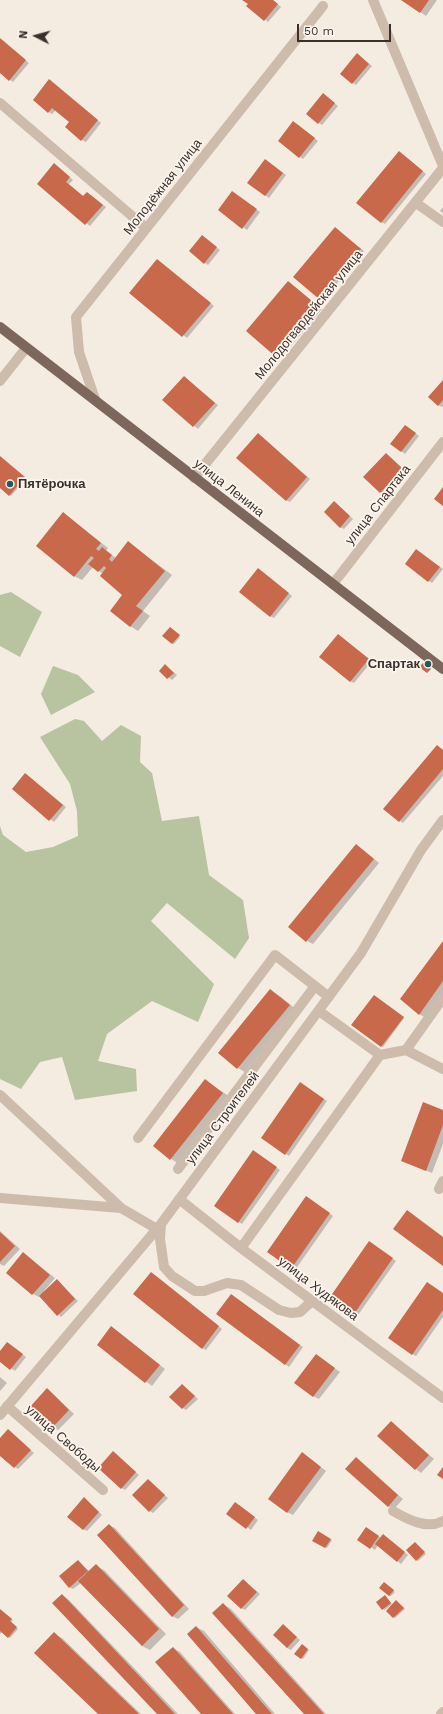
<!DOCTYPE html>
<meta charset="utf-8">
<style>
body{margin:0}
#map{position:relative;width:443px;height:1714px;overflow:hidden;background:#f4ebe1;font-family:"Work Sans",sans-serif}
canvas{display:block}
.north{position:absolute;left:16px;top:16px;width:40px;height:40px;-webkit-text-stroke:3px #fbf5ee;paint-order:stroke;rotate:276deg;font-size:11px;font-weight:700;line-height:16px;text-align:center;color:#3b302b}
.north::after{content:'';display:block;margin:auto;width:14px;height:18px;background:#3b302b;clip-path:polygon(50% 0,100% 100%,50% 72%,0 100%)}
.scale{position:absolute;left:297px;top:24px;width:94px;height:18px;box-sizing:border-box;border:2px solid #3b302b;border-top:0;padding-left:5px;font-size:12px;line-height:14px;white-space:nowrap;color:#3b302b;-webkit-text-stroke:3px #fbf5ee;paint-order:stroke}
</style>
<div id="map">
<canvas width="443" height="1714"></canvas>
<div class="north">N</div>
<div class="scale">50 m</div>
</div>
<script>
const c = document.querySelector('canvas').getContext('2d');
c.lineJoin = 'round';
function paint(path, color) { c.fillStyle = color; c.fill(path, 'evenodd'); }
function stroke(path, color, width, dash) { c.strokeStyle = color; c.lineWidth = width; c.lineCap = dash ? 'butt' : 'round'; c.setLineDash(dash || []); c.stroke(path); }
function label(font, color, halo, rows, align = 'center') {
  c.font = font + ' "Work Sans",sans-serif'; c.lineWidth = 3.5; c.setLineDash([]); c.textBaseline = 'middle'; c.strokeStyle = halo; c.fillStyle = color; for (const [text, x, y, turn = 0] of rows) {
    c.save(); c.translate(x, y); c.rotate((+turn || 0) * Math.PI / 180); c.textAlign = isNaN(turn) ? turn : align; if (halo) c.strokeText(text, 0, 0); c.fillText(text, 0, 0); c.restore();
  }
}
paint(new Path2D(`
 M11 592 42 612 20 657 0 646V595Z
 M53 666 78 675 95 692 51 715 41 694Z
 M75 719 84 721 102 741 121 725 141 736 140 762 152 773 162 821 199 816 209 875 243 900 249 938 235 959 167 903 151 921 214 984 198 1022 152 1001 107 1034 98 1061 136 1069 137 1091 75 1100 62 1057 40 1062 21 1089 0 1079V826L3 835 26 852 53 847 78 836 77 811 70 784 40 737Z`), '#b8c4a0');
paint(new Path2D(`
 M244 0H273L281 7 268 22Z
 M403 0H437L426 16Z
 M0 39 29 63 13 82 0 72Z
 M361 57 372 66 356 85 353 83Z
 M53 83 101 123 86 142 82 140 71 122 56 110 52 114 49 112Z
 M327 97 338 106 322 125 319 123Z
 M297 124 318 141 303 159 300 157Z
 M403 155 426 174 385 224 381 222Z
 M269 162 286 175 269 198 248 183Z
 M58 167 73 180 69 184 84 197 91 195 106 207 90 226 38 184Z
 M232 192 260 212 247 230 219 210Z
 M443 207V213L440 211Z
 M339 231 364 251 323 300 319 298Z
 M202 236 220 250 208 265 205 263Z
 M157 260 214 306 187 338 131 293Z
 M291 284 322 309 281 358 247 331Z
 M184 377 218 405 198 429 164 400Z
 M443 382V406L442 407 438 405Z
 M406 426 419 436 405 454 392 444Z
 M261 436 310 479 290 502 286 500Z
 M386 454 406 471 385 495 365 477Z
 M0 457 26 479 11 496 0 487Z
 M334 502 353 519 344 529 340 527Z
 M63 513 108 548 106 551 116 558 128 542 172 575 143 611 150 616 138 631 130 626 124 595 103 574 93 567 82 580 74 576Z
 M416 550 443 569 432 583 429 581Z
 M262 572 292 596 274 618 270 616Z
 M172 629 180 637 174 644 172 643Z
 M338 635 372 661 354 683 350 681Z
 M165 665 177 675 172 680 160 671Z
 M437 746 443 750V776L403 823 400 821Z
 M26 774 66 807 54 822 13 789Z
 M362 849 379 863 313 944 307 941Z
 M443 942V1001L430 1020 419 1014Z
 M270 990 281 997 299 1012 248 1074 238 1068Z
 M375 996 404 1018 383 1047 353 1025Z
 M205 1080 233 1099 181 1166 154 1146Z
 M304 1085 327 1101 289 1156 286 1154Z
 M443 1111V1144L432 1173 402 1161Z
 M257 1154 280 1170 242 1224 215 1206Z
 M310 1199 333 1216 295 1270 292 1268Z
 M0 1231 20 1249 4 1266 0 1264Z
 M373 1245 396 1261 358 1315 354 1313Z
 M24 1254 55 1278 44 1291 45 1292 58 1281 78 1301 61 1317 40 1296 39 1297 33 1294 8 1273Z
 M155 1275 222 1329 206 1350 202 1348Z
 M443 1294V1317L416 1356 412 1354Z
 M235 1297 303 1347 289 1367 285 1364Z
 M117 1331 165 1369 152 1386 98 1345Z
 M8 1343 26 1357 15 1371 0 1360V1353Z
 M316 1355 340 1372 319 1399 313 1396Z
 M0 1377 7 1383 0 1391Z
 M182 1385 198 1399 186 1410 183 1408Z
 M47 1390 52 1393 74 1414 58 1430 52 1427Z
 M391 1422 434 1459 421 1473 416 1469Z
 M8 1430 34 1453 18 1469 0 1455V1440Z
 M117 1455 139 1475 125 1490 122 1488Z
 M308 1457 326 1471 293 1515 287 1512Z
 M356 1459 403 1499 394 1509 388 1506Z
 M148 1480 168 1498 153 1513 150 1511Z
 M87 1501 102 1515 87 1531 83 1529Z
 M239 1505 258 1520 251 1530 227 1513Z
 M109 1525 115 1528 189 1609 178 1619 172 1616Z
 M370 1530 381 1538H387L408 1555 401 1564 378 1545 375 1550 359 1539Z
 M318 1532 332 1540 327 1548 313 1540Z
 M416 1544 426 1554 418 1561 417 1560Z
 M78 1561 90 1572 96 1566 104 1570 166 1634 150 1650 142 1646 81 1583 73 1589 69 1587Z
 M243 1580 260 1594 245 1610 241 1608Z
 M386 1584 395 1592 391 1596H389Z
 M62 1595 69 1600 178 1714H158Z
 M386 1597 392 1604 385 1610 383 1609Z
 M398 1603 405 1609 395 1618 387 1611Z
 M223 1604 231 1609 326 1714H305Z
 M0 1610 13 1620 11 1623 18 1629 10 1638 2 1632 0 1634Z
 M283 1625 300 1640 291 1650 287 1648Z
 M196 1627 204 1631 275 1714H257Z
 M54 1634 62 1638 141 1714H100Z
 M302 1645 309 1650 303 1659 296 1654Z
 M173 1648 180 1652 235 1714H203Z`), '#0003');
paint(new Path2D(`
 M242 0H273L278 4 264 21 246 6 248 4Z
 M401 0H429L420 13Z
 M0 38 26 60 9 81 0 73Z
 M357 53 369 64 352 84 340 74Z
 M49 79 98 120 81 141 65 127 69 122 52 108 48 113 33 100Z
 M323 93 335 103 318 124 306 114Z
 M293 121 315 138 299 158 278 141Z
 M399 151 423 171 381 223 356 203Z
 M265 159 283 173 265 196 247 183Z
 M54 163 70 177 66 182 83 196 87 192 103 205 85 225 37 184Z
 M232 191 257 209 242 229 218 210Z
 M335 227 361 249 319 299 293 277Z
 M202 235 217 247 204 264 189 251Z
 M157 259 211 303 182 337 129 293Z
 M288 281 318 306 276 357 246 331Z
 M184 376 215 403 193 427 162 400Z
 M443 380V400L438 406 428 397Z
 M405 425 416 433 401 452 390 444Z
 M258 433 307 477 286 501 236 458Z
 M386 453 403 469 380 493 363 477Z
 M0 456 25 477 9 496 0 488Z
 M443 487V506L434 499Z
 M334 501 350 516 340 528 324 512Z
 M63 512 101 543 96 549 99 551 102 547 112 555 109 559 112 562 128 541 165 571 136 606 143 611 130 627 110 611 122 595 100 576 106 568 104 566 98 572 88 564 94 558 91 556 74 577 36 546Z
 M416 549 440 567 428 582 405 564Z
 M258 568 289 593 270 617 239 592Z
 M170 627 180 635 172 644 162 636Z
 M338 634 369 659 350 682 319 657Z
 M423 663 431 669 427 673 419 667Z
 M165 664 174 673 167 679 159 671Z
 M437 745 443 750V769L399 822 383 809Z
 M25 773 63 805 49 821 12 789Z
 M356 844 374 859 306 942 288 927Z
 M443 941V981L419 1015 400 999Z
 M270 989 290 1005 237 1069 218 1053Z
 M374 995 404 1017 381 1047 351 1025Z
 M205 1079 223 1093 170 1160 153 1146Z
 M300 1082 324 1099 285 1155 261 1138Z
 M423 1102 443 1110V1125L426 1171 401 1161Z
 M253 1150 277 1167 238 1223 214 1206Z
 M306 1196 330 1213 291 1269 267 1252Z
 M407 1210 443 1237V1266L393 1229Z
 M0 1232 15 1246 0 1262Z
 M369 1241 393 1258 354 1314 330 1297Z
 M23 1252 50 1275 32 1295 6 1273Z
 M151 1272 219 1326 202 1349 133 1294Z
 M57 1279 75 1299 57 1316 39 1296Z
 M427 1282 443 1293V1310L412 1355 388 1338Z
 M231 1294 300 1345 285 1365 216 1314Z
 M111 1326 160 1365 145 1383 97 1345Z
 M7 1342 23 1354 10 1370 0 1362V1351Z
 M316 1354 335 1368 313 1397 294 1383Z
 M182 1384 195 1396 182 1409 169 1397Z
 M47 1388 69 1410 52 1428 29 1408Z
 M391 1421 429 1455 415 1470 377 1436Z
 M8 1429 31 1450 14 1468 0 1456V1438Z
 M113 1451 136 1472 121 1489 98 1468Z
 M302 1452 321 1467 287 1513 268 1499Z
 M356 1457 398 1495 388 1507 345 1469Z
 M443 1467V1479L437 1475Z
 M148 1479 165 1495 149 1512 132 1495Z
 M84 1497 99 1512 83 1530 67 1517Z
 M235 1502 255 1517 246 1529 226 1514Z
 M109 1524 184 1605 172 1617 97 1535Z
 M366 1527 379 1536 370 1549 357 1540Z
 M318 1531 331 1539 325 1548 312 1541Z
 M383 1534 405 1552 397 1562 375 1544Z
 M415 1542 425 1552 416 1561 406 1550Z
 M78 1560 88 1571 69 1588 59 1576Z
 M96 1564 159 1629 142 1646 78 1581Z
 M243 1579 257 1592 241 1609 227 1596Z
 M384 1582 394 1590 389 1596 379 1588Z
 M62 1594 175 1714H157L52 1603Z
 M385 1595 391 1603 382 1610 376 1602Z
 M396 1600 404 1608 393 1618 386 1611Z
 M223 1603 324 1714H304L212 1613Z
 M0 1609 12 1619 10 1621 17 1627 8 1638 0 1631Z
 M283 1624 297 1637 287 1648 273 1635Z
 M196 1626 272 1714H256L187 1634Z
 M54 1632 139 1714H98L34 1653Z
 M302 1644 308 1649 301 1659 294 1654Z
 M173 1647 233 1714H201L155 1662Z`), '#c8694b');
stroke(new Path2D(`
 M373 0 443 166
 M0 103 146 228
 M416 203 443 222
 M0 381 26 348
 M95 399 79 352 76 317 323 6
 M194 478 443 168
 M333 584 443 442
 M319 1011 380 1055 406 1050 443 1069
 M406 1050 443 998
 M0 1095 121 1208 157 1229
 M138 1138 275 955 329 997
 M178 1169 315 986
 M439 1189 443 1181
 M0 1198 121 1208
 M179 1199 241 1248 443 1398
 M161 1224 160 1239 164 1267 172 1276 195 1291H204L227 1283 241 1285 279 1310 291 1313 300 1312 312 1301
 M241 1248 380 1055
 M7 1406 103 1490
 M0 1415 161 1224 361 953 421 850 443 820
 M393 1511C407 1519 427 1530 443 1521
 M441 1714 443 1712`), '#cdbbac', 10);
stroke(new Path2D(`
 M0 327 443 669`), '#7d675c', 10);
for (const [x, y, r, color] of [
 [10,484,4,"#1f5a5e"],
 [428,664,4,"#1f5a5e"]
]) { const dot = new Path2D(); dot.arc(x, y, r, 0, 2 * Math.PI); c.fillStyle = color; c.fill(dot); stroke(dot, '#fbf5ee', 1.5); }
label('13px', '#3b302b', '#fbf5ee', [
 ["Молодёжная улица",163,187,-52],
 ["Молодогвардейская улица",309,315,-51],
 ["улица Ленина",229,488,38],
 ["улица Спартака",378,505,-52],
 ["улица Строителей",223,1118,-53],
 ["улица Худякова",318,1289,37],
 ["улица Свободы",63,1439,41]
]);
label('bold 13px', '#3b302b', '#fbf5ee', [
 ["Пятёрочка",18,484],
 ["Спартак",420,664,"right"]
], 'left');
</script>
